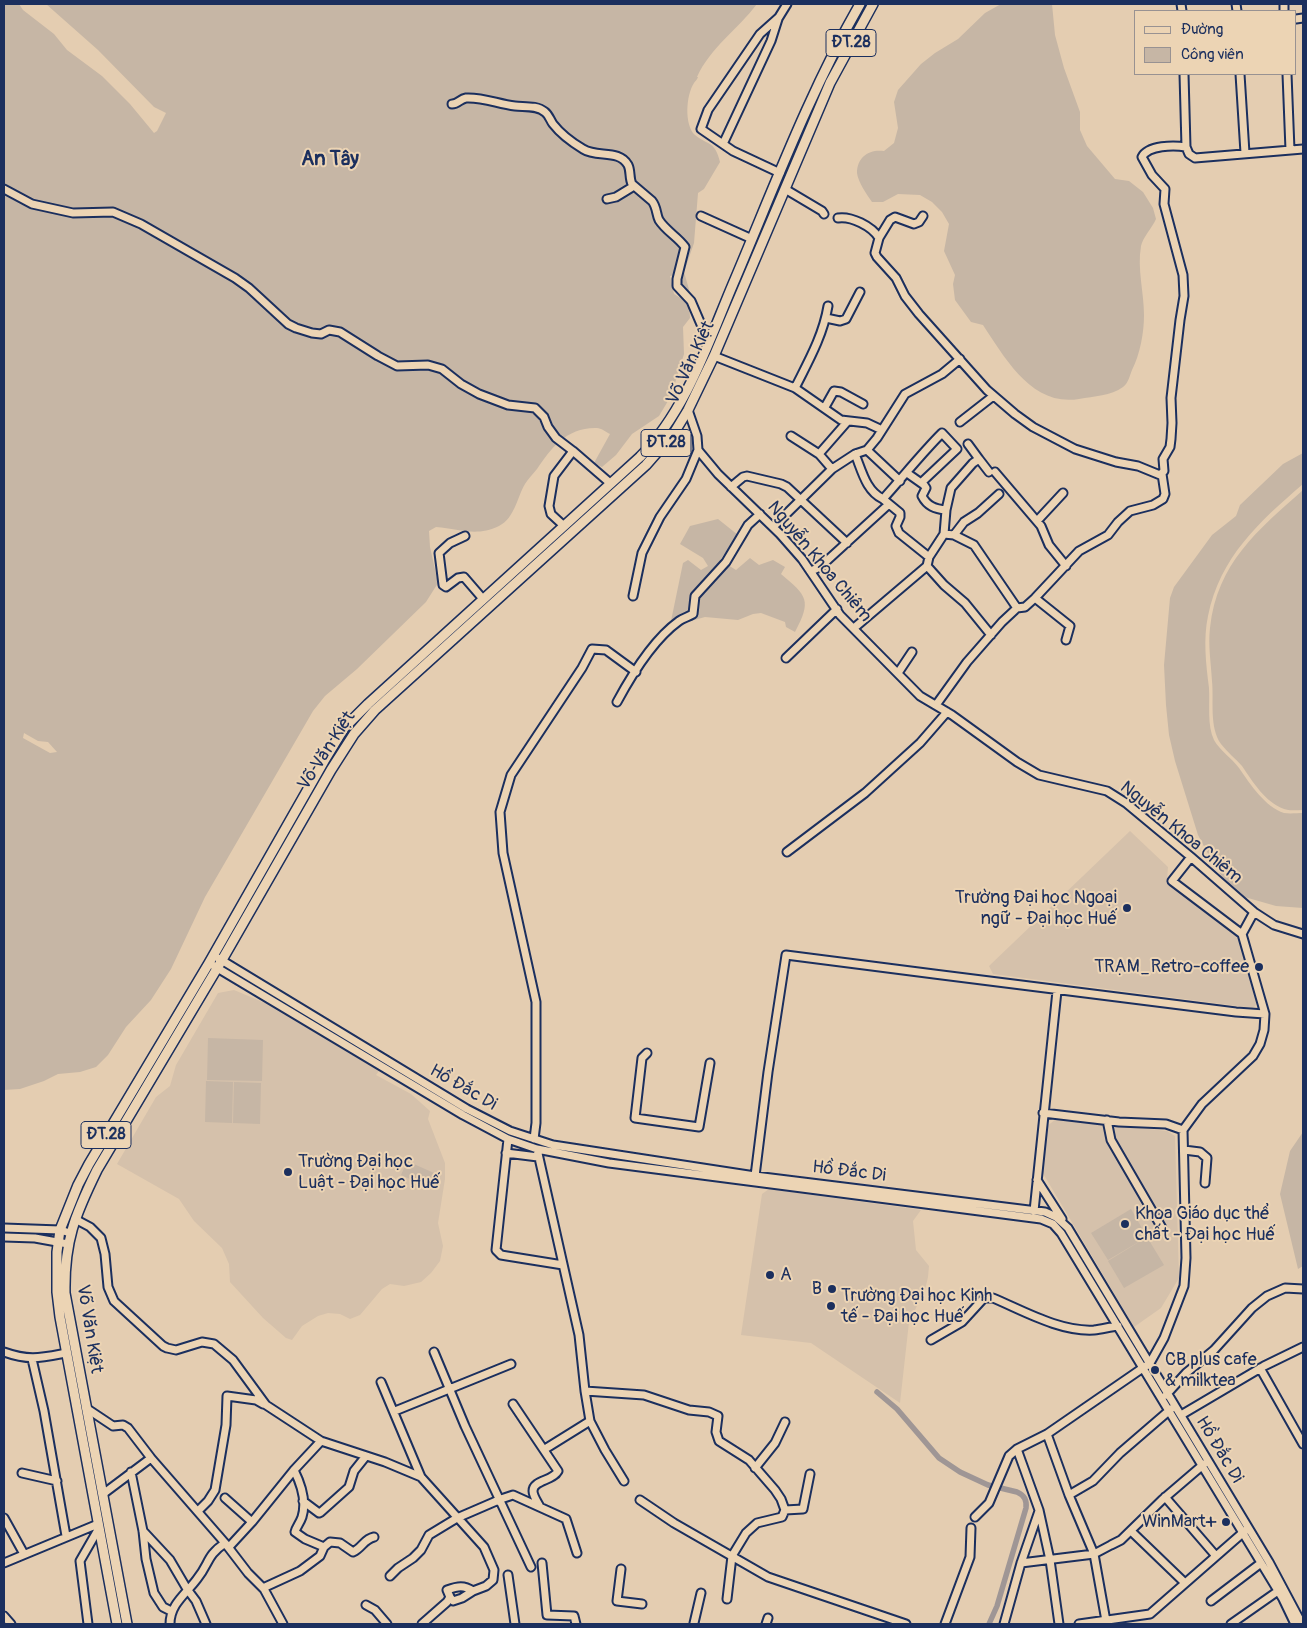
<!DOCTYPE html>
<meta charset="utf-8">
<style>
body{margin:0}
#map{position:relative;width:1307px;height:1628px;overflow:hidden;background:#e4cdb1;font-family:Pangolin,sans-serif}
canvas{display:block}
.frame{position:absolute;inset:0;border:5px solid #1b2f5e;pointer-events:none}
.legend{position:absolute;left:1134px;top:10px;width:162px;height:65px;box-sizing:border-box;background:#ecd4b4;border:1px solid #989292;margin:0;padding:6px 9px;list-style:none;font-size:15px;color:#1b2f5e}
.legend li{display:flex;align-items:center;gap:10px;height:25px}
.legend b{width:25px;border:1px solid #989292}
</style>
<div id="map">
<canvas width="1307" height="1628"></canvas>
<div class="frame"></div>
<ul class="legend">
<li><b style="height:6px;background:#ecd4b4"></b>Đường</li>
<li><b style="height:14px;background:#c6b6a5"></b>Công viên</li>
</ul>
</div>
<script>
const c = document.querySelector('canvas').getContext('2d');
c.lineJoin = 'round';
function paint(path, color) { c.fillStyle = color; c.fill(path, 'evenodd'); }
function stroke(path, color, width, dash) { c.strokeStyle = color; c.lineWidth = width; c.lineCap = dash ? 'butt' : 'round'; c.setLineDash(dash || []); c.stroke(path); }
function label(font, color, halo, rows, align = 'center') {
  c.font = font + ' Pangolin,sans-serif'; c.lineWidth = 4; c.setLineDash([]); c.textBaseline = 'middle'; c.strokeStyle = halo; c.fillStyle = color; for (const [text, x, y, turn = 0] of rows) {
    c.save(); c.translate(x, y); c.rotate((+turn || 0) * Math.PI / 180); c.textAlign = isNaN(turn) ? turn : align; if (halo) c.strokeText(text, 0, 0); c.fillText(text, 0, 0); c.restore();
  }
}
paint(new Path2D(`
 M1130 831 1168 867 1167 880 1240 936 1257 1004 1253 1008 993 974 989 966Z
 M234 990 265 1003 379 1071 376 1075 411 1094 430 1111 428 1119 445 1163V1179L438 1223 443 1246 440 1261 431 1273 421 1282 404 1286 390 1284 382 1289 360 1315 350 1319 340 1314 328 1313 318 1316 302 1326 292 1340 286 1338 263 1318 230 1282 229 1264 222 1248 194 1221 179 1199 117 1164 156 1097 170 1086 176 1065 218 993Z
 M1056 1119 1167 1131 1175 1136 1179 1278 1161 1308 1134 1327 1041 1170 1046 1127Z
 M769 1189 921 1210 913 1221 916 1250 929 1266 928 1277 925 1290 909 1322 900 1403 811 1343 741 1335 762 1194Z`), '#d5c1ab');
paint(new Path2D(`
 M4 4H19L23 10 54 34 67 50 102 76 130 104 154 133 157 131 166 113 154 107 98 50 46 4H757C738 29 710 48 697 77H698C697 80 695 81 694 83 686 95 684 125 695 135 709 146 715 141 720 162L704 189 698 193 694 243 684 272 690 293 683 290 676 282V275L670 276 674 294 689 303 690 318 683 327 684 354 671 396 659 416 632 434 616 455 602 467 594 463 610 434C606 432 601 428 597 428 567 427 551 448 537 469 533 474 528 479 525 484 517 497 515 518 499 526 476 537 460 529 436 527L429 531 430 547 438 583 426 602 357 669 325 696 313 711 205 897 171 969 151 1000 126 1027 108 1055 96 1067 80 1072 58 1074 44 1081 20 1089 4 1090ZM24 733 38 741 48 742 57 752 50 753 23 738Z
 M1001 4H1052L1055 35 1064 68 1080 112V130L1087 146 1115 179 1129 181 1143 192 1153 208 1156 219C1152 228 1143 237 1141 246 1137 269 1144 292 1144 315 1144 333 1140 354 1132 370 1130 375 1128 384 1123 387 1111 396 1094 396 1079 399 1032 407 1005 358 983 325L971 322 955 300 953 284 955 275 944 251 949 224 942 212 932 202 920 195 898 194 883 202H872C867 195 858 182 857 173 857 157 869 149 884 151L894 143 898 128 894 102 898 90 921 64 935 53 958 39 985 13Z
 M1303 453V484C1259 522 1220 557 1208 616 1203 639 1206 665 1209 688 1210 705 1207 725 1214 740 1220 751 1232 758 1239 768 1250 784 1265 807 1284 813 1290 814 1298 813 1303 813V908L1276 906 1241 896 1233 890 1222 877 1207 852 1198 835 1175 761 1169 735 1166 705 1164 665 1170 598 1174 587 1212 535 1236 516 1240 505 1283 464Z
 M1303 490V810C1297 810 1289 811 1284 809 1265 802 1253 782 1242 766 1236 759 1227 752 1221 744 1209 727 1214 701 1212 681 1211 663 1208 645 1210 628 1217 563 1258 530 1303 490Z
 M718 519 738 535 720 560 736 570 750 558 759 565 773 560 785 567 781 574C807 596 812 600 795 632L786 627 785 622 761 613 753 614 738 620 705 617 687 622 671 621 683 563 688 560 701 570 708 566 703 558 680 544 690 526Z
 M208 1038 263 1040 262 1081 207 1080Z
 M206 1081 233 1082 232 1123 205 1122Z
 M234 1082 261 1083 260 1124 233 1123Z
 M1303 1132V1266L1298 1269 1280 1194 1290 1151Z
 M407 1161 434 1173 428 1187 401 1175Z
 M1131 1209 1147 1237 1108 1260 1091 1233Z
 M1147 1237 1164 1265 1124 1288 1108 1261Z`), '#c6b6a5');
stroke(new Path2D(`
 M877 1392 897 1409 939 1458 960 1472 988 1485 1017 1492C1024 1495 1027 1501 1026 1508L997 1606 989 1624`), '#9f9695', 5.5);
const minor = new Path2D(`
 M1181 4 1182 11
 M1236 4 1237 11
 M1284 4V11
 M1296 19 1303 18
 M1184 74 1186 147 1189 154 1195 158 1303 149
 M1240 74 1245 153
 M1287 74 1290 150
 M452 104C458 104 460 99 466 98 483 97 498 104 515 106 524 107 537 105 545 112 549 115 550 120 553 124 560 133 573 143 583 149 597 158 619 149 628 165 631 171 629 178 632 184L652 201C657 207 656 214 659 220 666 231 678 237 685 247L677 279V286L691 301 703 329 711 338
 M723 144 771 41 778 19
 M780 173 733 151 701 129 708 110 760 34 779 17 787 4
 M4 189 32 204 73 213 113 212 141 224 235 278 249 288 288 324 296 328 312 333 321 334 329 330 340 332 378 356 397 366 428 365 442 369 461 384 479 394 508 405 535 408 544 417 548 427 556 438 573 451 554 476 549 506 551 514 564 526
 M785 189 822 211 824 214
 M607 199 616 197 634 186
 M701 216 752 239
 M838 218C851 216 872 226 879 238L875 253 877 257 896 278 905 296 919 314 987 390 1015 414 1033 427 1075 449 1116 462 1138 466 1160 475 1164 471 1163 459 1170 447 1171 439 1172 423 1171 398 1180 320 1184 296 1183 275 1164 204 1165 189 1152 175 1142 157C1148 145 1174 145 1186 147
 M879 238 890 220 895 217 914 224 919 222 923 216
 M826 318 840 321 846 319 860 292
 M714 356 795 388 841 420 867 423 882 430
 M795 388C808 362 823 336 828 306
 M825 407 834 391 841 392 863 404
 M688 410 697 436 698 450 718 474 780 534 802 559 840 615 920 696 952 715 1017 762 1039 775 1107 791 1126 803 1191 857 1254 912 1274 925 1303 934
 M960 422 992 397
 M791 436 819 454
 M968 444 979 459
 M867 450 900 481
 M573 451 610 483
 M855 454C862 471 866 491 883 499
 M832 469 819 454 847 422
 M995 472 1041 526 1049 545 1066 566
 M907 473 924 485 926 488 922 496C927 506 935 509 946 510
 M922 482 957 449 942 433C921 454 903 477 883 499L900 513V517L896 526 899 533 929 557
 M731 487 743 477 747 476 781 484 787 487 847 543
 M1037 521 1063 493
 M773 527 832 469 855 454 867 450 877 438 905 394 942 374 960 359
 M944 534 954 535 974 545 1017 608
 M954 535 964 522 978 513 999 494
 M465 536 450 543 439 553 443 585 446 587 458 578 464 577 483 599
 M927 566 944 585 965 603 991 635
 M811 571 820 567 889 504
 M633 596 642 553 660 517 686 479 698 450
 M1035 598 1070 626 1066 640
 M854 628 927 566 929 557 944 534 946 510 951 488 973 463 979 459 989 472
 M786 658 837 609
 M898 673 912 652
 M617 702C631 676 654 639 679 621 683 618 688 617 693 614L695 596 726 562 748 525 760 514
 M936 705 967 662 1002 622 1017 608 1025 607 1035 598 1079 551 1108 535 1118 522 1130 511 1153 505 1163 499 1165 494 1162 474
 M787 852 865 793 920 743 947 712
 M1191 857 1172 881 1242 934
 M218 958 467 1109 510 1131 553 1145 755 1176 1045 1212 1056 1217 1068 1228 1269 1562 1302 1624
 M209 963 463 1115 508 1139 537 1149 609 1163 1041 1219 1053 1224 1061 1233 1283 1599 1295 1624
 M647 1053 642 1058 635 1118 699 1127 710 1063
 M1043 1113 1119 1122 1166 1124 1183 1130
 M1107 1120 1111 1140 1162 1228
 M508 1139 496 1250 501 1255 507 1256 563 1265
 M534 1139 536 1123V1002L503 853 500 812 511 775 582 668 592 649 606 650 636 672
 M537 1149 579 1335 585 1391 590 1421 605 1450 624 1481
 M1184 1150 1200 1152 1207 1158 1205 1183
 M506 1153 538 1157
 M755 1176 768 1072 786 955C936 974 1086 994 1236 1012L1265 1014
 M1037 1180 1062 1219
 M1034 1211 1057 991
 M75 1219 90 1227 101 1238 105 1254 108 1287 114 1301 163 1346 167 1348 176 1350 202 1342 214 1344 233 1360 266 1405 321 1441 385 1462 421 1477 484 1547 494 1570 493 1580 486 1586 473 1591C464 1585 458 1586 447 1590L450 1597 447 1602 422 1624
 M4 1228 60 1230 70 1233
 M4 1237 35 1238 68 1244
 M931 1340 962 1322 984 1298H993C1024 1311 1060 1332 1094 1330 1102 1329 1110 1327 1118 1326
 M4 1352C29 1361 40 1358 66 1353
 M434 1352 465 1426 531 1567
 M32 1359 44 1411 66 1536
 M1260 1368 1303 1444
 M381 1382 421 1477
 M585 1391 644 1395 689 1410 709 1412 718 1416 716 1432 719 1441 749 1460 775 1490 781 1499 785 1510 782 1517 757 1523 746 1533 732 1556 727 1599
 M1166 1395 1186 1373 1214 1350 1252 1308 1267 1296 1285 1288 1303 1289
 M513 1404 558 1471C553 1481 533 1480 533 1491 533 1496 538 1503 540 1507
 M86 1408 113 1426 123 1425 128 1428 151 1458 225 1543 248 1573 264 1589 283 1624
 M395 1411 511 1364
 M1181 1415 1264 1366 1303 1347
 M1047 1434 1069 1495 1094 1554 1106 1621
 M545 1449 590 1421
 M1017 1449 1039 1510 1050 1560 1059 1624
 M755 1468 775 1443 785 1422
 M294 1470C301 1484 307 1501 302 1517 300 1523 296 1527 295 1532L305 1539 324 1547
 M131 1472 143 1531 146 1559 154 1593 163 1607 171 1611
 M22 1473 57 1481
 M103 1494 151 1458
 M1069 1495 1093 1481 1120 1453 1171 1409
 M1165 1497 1216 1556
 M225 1498 252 1522
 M640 1500 674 1523 768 1577 906 1624
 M303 1501 319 1513 321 1512 349 1487 354 1471 366 1456
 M785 1510 803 1509 810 1474
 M198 1511 208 1501 215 1490 226 1425 227 1396 256 1400 263 1404
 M975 1517 989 1503 1009 1456 1017 1449 1047 1434 1150 1363 1164 1338 1184 1286 1186 1258 1183 1130 1202 1104 1253 1056 1260 1044 1264 1030 1265 1014 1242 934 1254 912
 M4 1518 24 1554
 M143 1531 170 1560 187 1589 196 1601 206 1624
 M1131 1531 1185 1583
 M229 1547 252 1522 294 1470 321 1441
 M4 1563 98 1524
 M542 1563 547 1615 574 1616 576 1624
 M1021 1563 1094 1554 1111 1545 1121 1540 1162 1500 1204 1464
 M621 1569 617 1601 642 1604
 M508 1575 515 1624
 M390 1576 398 1568 413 1558 421 1550 429 1535 457 1518 501 1499 513 1495 566 1519 577 1553
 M263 1588 300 1571 320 1556 324 1547 330 1542 340 1543 353 1552C362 1548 364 1539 374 1537
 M450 1597 453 1601 462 1598 473 1591
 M1211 1601 1261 1563
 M366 1605 375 1610 387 1624
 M4 1616 11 1624
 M694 1623 701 1593
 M88 1624 80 1561 99 1528
 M170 1624C170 1604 186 1594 197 1579 210 1563 206 1556 225 1543
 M766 1624 768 1618
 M945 1624 970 1557 971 1528
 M1004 1624 1021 1563 1039 1511
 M1079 1624 1150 1614 1246 1530
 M1231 1624 1278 1591`);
const major = new Path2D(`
 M117 1624 60 1317 57 1292V1252L60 1230 78 1185 89 1164 209 963 324 761 344 728 368 704 640 457C686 411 708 343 733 284 773 190 809 93 860 4
 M127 1624 65 1293C64 1241 75 1215 97 1170L222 960 331 770 354 734 375 710 646 465 674 433 688 410 714 356 830 83 873 4`);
stroke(minor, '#1b2f5e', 11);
stroke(major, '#1b2f5e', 12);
stroke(minor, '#ecd4b4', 7);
stroke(major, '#ecd4b4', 9);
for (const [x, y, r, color] of [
 [1127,908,5,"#1b2f5e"],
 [1259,967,5,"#1b2f5e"],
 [288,1172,5,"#1b2f5e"],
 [1125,1224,5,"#1b2f5e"],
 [770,1275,5,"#1b2f5e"],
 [832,1289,5,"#1b2f5e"],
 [831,1306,5,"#1b2f5e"],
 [1155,1370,5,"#1b2f5e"],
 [1226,1522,5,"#1b2f5e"]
]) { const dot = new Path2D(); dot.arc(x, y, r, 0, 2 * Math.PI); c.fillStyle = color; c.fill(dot); stroke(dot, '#ecd4b4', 2); }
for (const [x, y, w] of [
 [851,43,50],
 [666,443,50],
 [106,1135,50]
]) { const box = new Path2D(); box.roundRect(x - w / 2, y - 13.5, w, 27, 4); c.fillStyle = '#ecd4b4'; c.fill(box); stroke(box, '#1b2f5e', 1); }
label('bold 16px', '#1b2f5e', null, [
 ["ĐT.28",851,43],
 ["ĐT.28",666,443],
 ["ĐT.28",106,1135]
]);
label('18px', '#1b2f5e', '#ecd4b4', [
 ["Võ Văn Kiệt",691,363,-65],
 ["Nguyễn Khoa Chiêm",819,562,50],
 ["Võ Văn Kiệt",327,751,-57],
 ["Nguyễn Khoa Chiêm",1181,833,39],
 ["Hồ Đắc Di",463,1088,30],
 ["Hồ Đắc Di",849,1172,7],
 ["Võ Văn Kiệt",89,1329,81],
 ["Hồ Đắc Di",1219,1450,59]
]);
label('18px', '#1b2f5e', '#ecd4b4', [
 ["Trường Đại học Ngoại",1117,898,"right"],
 ["ngữ - Đại học Huế",1117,919,"right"],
 ["TRẠM_Retro-coffee",1249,967,"right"],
 ["Trường Đại học",298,1162],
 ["Luật - Đại học Huế",298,1183],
 ["Khoa Giáo dục thể",1135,1214],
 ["chất - Đại học Huế",1135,1235],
 ["A",780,1275],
 ["B",822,1289,"right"],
 ["Trường Đại học Kinh",841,1296],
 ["tế - Đại học Huế",841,1317],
 ["CB plus cafe",1165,1360],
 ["& milktea",1165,1381],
 ["WinMart+",1216,1522,"right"]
], 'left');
label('bold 20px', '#1b2f5e', '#ecd4b4', [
 ["An Tây",330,160]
]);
</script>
